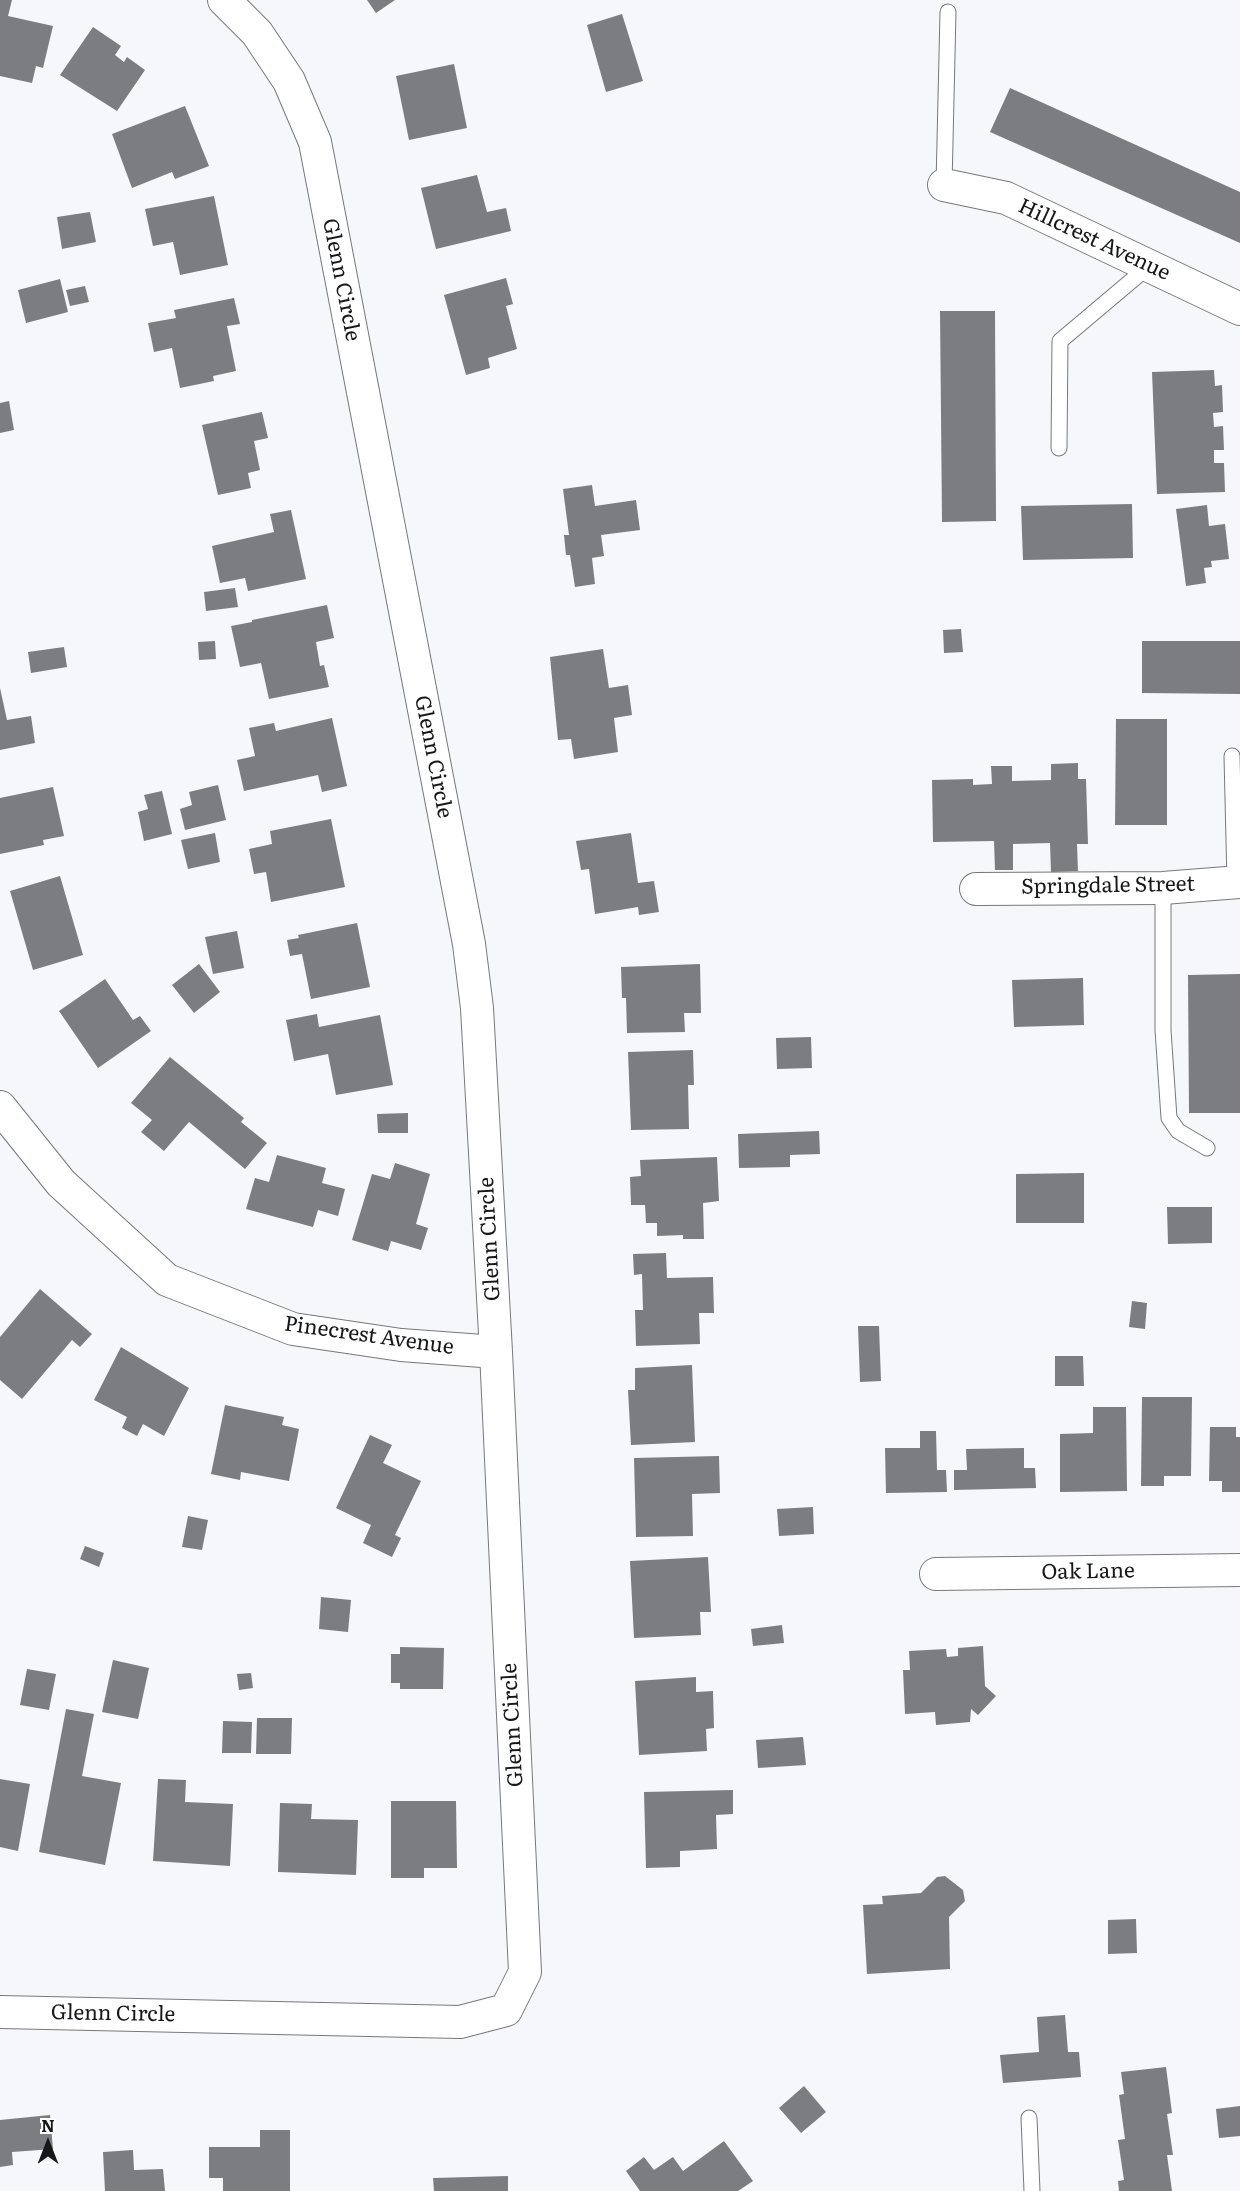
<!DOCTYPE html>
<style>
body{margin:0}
#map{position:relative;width:1240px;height:2191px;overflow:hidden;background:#f5f7fa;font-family:Literata,serif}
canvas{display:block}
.north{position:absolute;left:18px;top:2113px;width:60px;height:60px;-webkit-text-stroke:4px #fff;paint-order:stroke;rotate:0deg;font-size:16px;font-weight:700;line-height:24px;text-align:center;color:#161718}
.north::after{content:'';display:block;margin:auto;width:21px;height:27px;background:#161718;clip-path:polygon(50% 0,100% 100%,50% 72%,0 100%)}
</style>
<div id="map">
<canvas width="1240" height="2191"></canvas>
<div class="north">N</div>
</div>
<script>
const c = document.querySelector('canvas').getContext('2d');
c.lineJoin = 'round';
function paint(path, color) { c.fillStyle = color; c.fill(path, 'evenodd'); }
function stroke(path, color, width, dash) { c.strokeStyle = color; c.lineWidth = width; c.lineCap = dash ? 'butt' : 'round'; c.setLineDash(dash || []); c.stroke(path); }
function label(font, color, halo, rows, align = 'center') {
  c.font = font + ' Literata,serif'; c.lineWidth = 4.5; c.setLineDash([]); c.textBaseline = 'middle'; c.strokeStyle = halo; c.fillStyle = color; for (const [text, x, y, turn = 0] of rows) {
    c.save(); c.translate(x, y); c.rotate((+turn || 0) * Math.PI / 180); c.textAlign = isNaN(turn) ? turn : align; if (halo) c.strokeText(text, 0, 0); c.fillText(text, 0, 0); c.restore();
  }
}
paint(new Path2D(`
 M0 0H12L8 16 53 26 43 68 36 66 32 83 0 76Z
 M367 0H395L376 13Z
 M622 14 643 81 606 92 587 25Z
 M93 27 121 46 115 55 124 62 127 57 145 70 117 111 60 75Z
 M454 64 467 128 409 140 396 76Z
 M1010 88 1240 192V243L990 132Z
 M185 106 209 166 175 179 172 172 132 188 112 134Z
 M477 175 487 212 506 208 511 231 436 249 421 188Z
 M214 196 228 265 180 275 173 242 153 246 145 209Z
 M90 212 96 242 62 249 57 217Z
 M506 278 513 304 506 306 517 349 488 358 490 368 466 375 444 295Z
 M60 279 68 312 26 323 18 290Z
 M85 286 89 302 70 306 66 290Z
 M234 298 240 324 227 326 236 371 213 376 214 381 180 388 172 348 154 352 148 323 176 318 174 310Z
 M940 311H995L996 521 942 522Z
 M1214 370 1215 386 1222 385 1223 412 1213 413 1214 427 1223 426 1224 450H1214V463H1224L1225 492 1157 494 1152 372Z
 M9 401 14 430 0 433V403Z
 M262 412 268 438 254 441 260 470 248 473 251 488 218 495 202 425Z
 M592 485 595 506 636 500 640 530 601 535 604 556 592 558 595 584 575 587 570 555H566L564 535H569L563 489Z
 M1132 504 1133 558 1023 560 1021 506Z
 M1207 505 1209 526 1225 524 1229 559 1211 561 1212 567 1204 568 1206 583 1186 586 1176 509Z
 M291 510 306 579 248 591 245 578 220 583 212 546 274 532 270 514Z
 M235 588 238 607 206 611 204 592Z
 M327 605 334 638 316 642 320 666 324 665 329 687 269 699 261 663 240 667 231 626 252 622V620Z
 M961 629 963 652 944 653 943 630Z
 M215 641 216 659 199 660 198 642Z
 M1142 641H1240V694L1142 693Z
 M64 647 67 667 31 673 28 652Z
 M603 649 609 688 628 685 632 715 614 718 618 752 574 759 571 739 558 740 550 657Z
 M0 688 7 720 31 716 35 743 0 750Z
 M332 718 347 786 322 792 318 775 244 791 237 760 255 756 249 728 274 723 276 731Z
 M1116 719H1167V825H1115Z
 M1078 763V779H1086L1088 844H1077L1078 871 1051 872 1050 843 1013 844V870H995L994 841 933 842 932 780 973 779V785L992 784 991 766H1012V781L1051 780V764Z
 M218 785 226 820 185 830 180 809 192 805 189 792Z
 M53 787 64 836 43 840 44 845 0 854V798Z
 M162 791 172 834 144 841 138 812 148 809 144 795Z
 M331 819 345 887 271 902 266 872 254 874 249 849 272 844 270 831Z
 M215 833 220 862 188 869 181 840Z
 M631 833 638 883 654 881 659 912 639 915 638 907 595 914 589 869 581 870 576 841Z
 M60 876 83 955 33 970 10 891Z
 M357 923 370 987 311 999 302 954 290 956 287 940 299 938 298 935Z
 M237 931 244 968 213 974 205 937Z
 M199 964 220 992 194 1013 172 985Z
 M700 964 701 1013H684L685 1032 627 1033 626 998H622L621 967Z
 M1240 974V1113H1189L1188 975Z
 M1083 978 1084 1025 1014 1027 1012 980Z
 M105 979 133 1020 140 1016 151 1031 98 1068 59 1011Z
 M317 1014 319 1027 380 1015 393 1085 336 1095 328 1054 294 1061 286 1020Z
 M811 1037 812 1068 777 1069 776 1038Z
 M693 1050 694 1085H688L689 1129 631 1130 628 1052Z
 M170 1057 244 1118 241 1122 267 1143 245 1169 189 1122 164 1151 141 1132 152 1120 131 1103Z
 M408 1113V1133H378L377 1114Z
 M819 1131 820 1154 790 1155V1167L739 1168 738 1134Z
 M277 1155 326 1168 322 1183 345 1189 338 1216 318 1210 313 1227 246 1209 255 1178 269 1182Z
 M717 1157 719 1201 703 1203 704 1239H683V1235L657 1236V1223H646L645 1205H631L630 1177 641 1176 640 1160Z
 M395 1163 430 1174 416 1224 428 1228 421 1250 391 1241 388 1251 352 1240 372 1174 390 1179Z
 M1084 1173V1223H1016V1174Z
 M1167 1207H1212V1243L1168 1244Z
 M666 1253 667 1278 713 1277 714 1313H699L700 1344 636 1346 635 1310H643L642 1274 634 1275 633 1254Z
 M40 1289 92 1334 80 1347 72 1340 22 1399 0 1380V1337Z
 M1132 1301 1147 1303 1145 1329 1129 1327Z
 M858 1326H879L881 1381 860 1382Z
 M121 1347 189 1388 164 1436 143 1424 137 1436 122 1428 127 1417 94 1400Z
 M1055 1356H1083L1084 1386H1055Z
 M692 1365 695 1442 631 1445 628 1390H635V1368Z
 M1142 1397H1192L1191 1476H1164V1486H1141Z
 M225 1405 284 1417 282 1425 299 1429 289 1481 241 1472 240 1480 211 1474Z
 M1093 1407H1126L1127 1491 1060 1492V1434L1093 1433Z
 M1210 1427H1236V1437H1240V1492H1222V1481H1209Z
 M920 1431H936L937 1470H946L947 1492 886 1493 885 1448H920Z
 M370 1435 392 1445 383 1463 421 1481 395 1535 401 1538 392 1557 363 1543 371 1525 336 1508Z
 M1024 1448V1468H1035L1036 1488 954 1490V1470H967L966 1449Z
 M719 1456 720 1493 692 1494 693 1536 636 1537 634 1458Z
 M813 1507 814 1534 779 1536 777 1509Z
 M188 1516 208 1520 202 1550 182 1547Z
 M85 1546 104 1553 99 1567 80 1559Z
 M708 1557 711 1612H700L701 1635 634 1638 630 1561Z
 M321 1597 351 1600 348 1632 319 1629Z
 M782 1625 784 1643 753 1646 751 1629Z
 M983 1646 985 1686 996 1696 978 1715 971 1709 970 1722 936 1725 935 1712 905 1714 903 1670H910L909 1651 946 1649 947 1657 958 1656V1648Z
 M400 1647 444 1648 443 1689H400V1683H391V1654H400Z
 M113 1660 149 1668 138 1719 102 1712Z
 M27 1669 56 1674 49 1710 20 1705Z
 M251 1673 253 1688 239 1690 237 1674Z
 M696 1677V1692L713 1691 714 1728 706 1729 707 1751 639 1755 635 1681Z
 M66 1709 94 1714 82 1776 121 1783 105 1865 39 1852Z
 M257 1718H292L291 1754H256Z
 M223 1721 252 1722 251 1753H222Z
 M803 1737 806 1765 758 1768 756 1740Z
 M0 1779 30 1784 18 1851 0 1847Z
 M158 1779 186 1780 185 1802 233 1804 230 1866 153 1861Z
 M733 1790V1814L716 1815 717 1849 680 1851V1867L646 1868 644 1792Z
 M391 1801H456L457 1868H424V1878H391Z
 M280 1803 312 1804 311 1819 358 1820 356 1875 278 1872Z
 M945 1876 963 1890 965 1901 949 1917 950 1969 867 1974 863 1905 883 1904 882 1896 921 1893 937 1877Z
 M1136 1919 1137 1953 1108 1954V1920Z
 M1065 2015 1068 2052H1079L1081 2077 1003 2083 1000 2055 1039 2052 1037 2017Z
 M1166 2067 1172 2113 1167 2114 1173 2155H1167L1172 2191H1119L1118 2181 1124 2180 1118 2140 1125 2139 1119 2095 1124 2094 1121 2072Z
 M804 2086 826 2112 801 2133 779 2108Z
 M1240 2106V2136L1219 2138 1216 2109Z
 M50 2115 53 2149 12 2152 13 2165 0 2167V2120Z
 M260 2130H290V2191H223V2178H209V2147H260Z
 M724 2141 753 2181 738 2191H640L626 2171 644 2157 654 2170 673 2157 683 2171Z
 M133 2150 134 2170 163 2169 165 2191H105L103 2152Z
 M508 2176V2191H434L433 2178Z`), '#7c7d80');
const lane = new Path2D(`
 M944 185 948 12
 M1059 448 1060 341 1149 266
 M1232 756 1235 882
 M1163 888V1030L1169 1118 1178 1131 1207 1148
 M1029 2118 1032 2191`);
const street = new Path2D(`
 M944 185 1006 198 1240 309
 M976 889 1163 888 1240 882
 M0 1107 61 1183 167 1280 293 1329 401 1345 496 1352
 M936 1574 1240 1570
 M0 2012 460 2022 506 2010 525 1972 496 1352 477 1008 469 944 315 142 289 81 257 33 224 0`);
stroke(lane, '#77787b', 17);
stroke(street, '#77787b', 34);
stroke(lane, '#fff', 15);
stroke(street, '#fff', 32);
label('21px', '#161718', '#fff', [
 ["Hillcrest Avenue",1094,240,25],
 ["Glenn Circle",341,280,79],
 ["Glenn Circle",433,757,79],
 ["Springdale Street",1108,886,-1],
 ["Glenn Circle",490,1239,-93],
 ["Pinecrest Avenue",369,1336,8],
 ["Oak Lane",1088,1572,-1],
 ["Glenn Circle",513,1725,-93],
 ["Glenn Circle",113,2014,1]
]);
</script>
